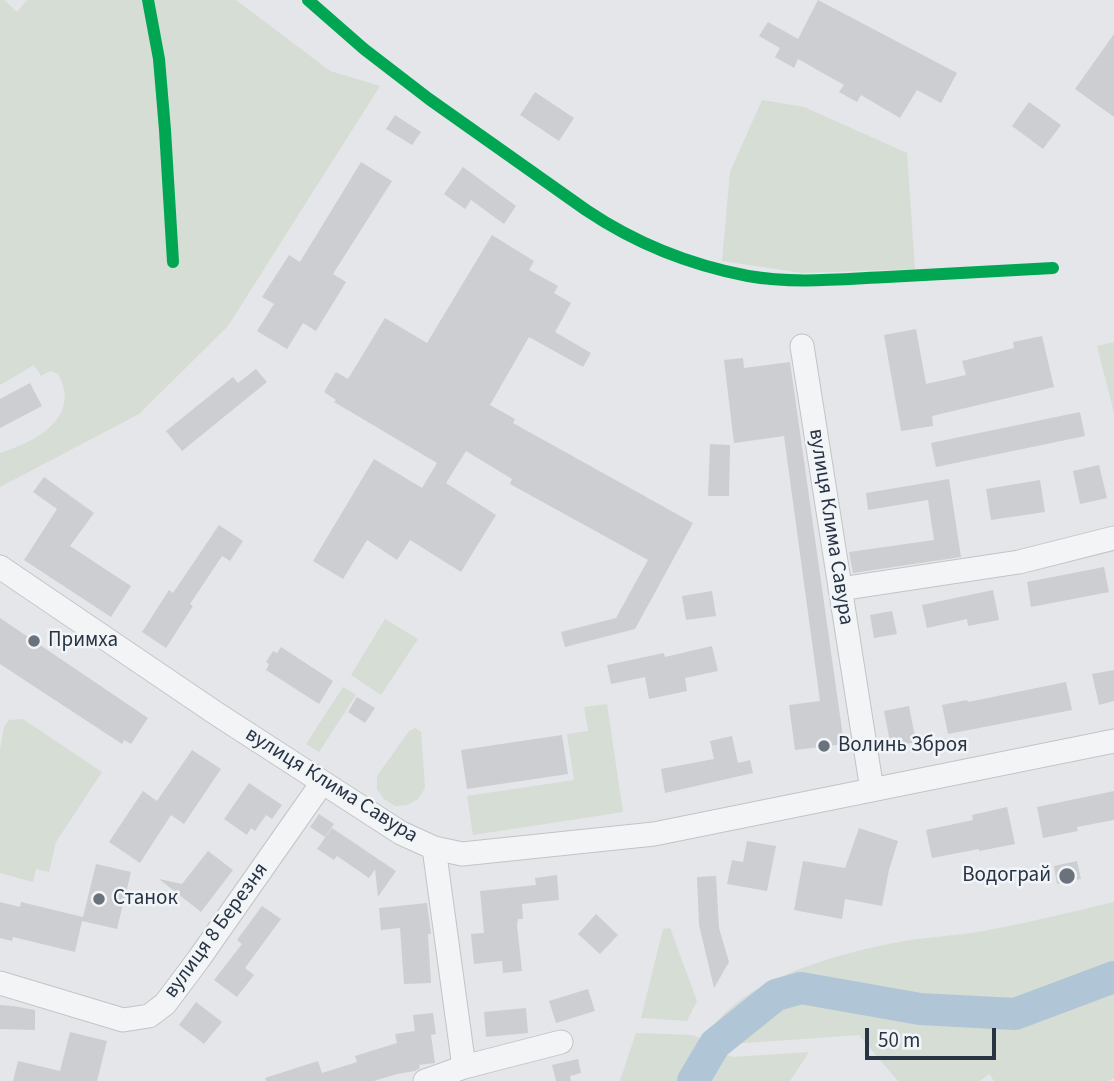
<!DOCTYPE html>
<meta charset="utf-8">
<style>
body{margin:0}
#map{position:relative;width:1114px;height:1081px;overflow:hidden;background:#e4e6e9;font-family:"Source Sans 3",sans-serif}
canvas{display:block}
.scale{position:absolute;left:865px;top:1028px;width:131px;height:32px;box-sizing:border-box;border:4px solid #283444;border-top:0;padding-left:9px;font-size:21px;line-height:24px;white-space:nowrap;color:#283444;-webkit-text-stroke:5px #f2f5f8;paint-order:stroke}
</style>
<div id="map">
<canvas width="1114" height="1081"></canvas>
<div class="scale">50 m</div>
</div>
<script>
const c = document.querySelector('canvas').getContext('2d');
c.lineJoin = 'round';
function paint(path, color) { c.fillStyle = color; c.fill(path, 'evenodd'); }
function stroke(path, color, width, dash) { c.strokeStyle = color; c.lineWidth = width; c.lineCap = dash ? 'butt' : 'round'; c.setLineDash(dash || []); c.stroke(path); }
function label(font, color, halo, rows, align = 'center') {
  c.font = font + ' "Source Sans 3",sans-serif'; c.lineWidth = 5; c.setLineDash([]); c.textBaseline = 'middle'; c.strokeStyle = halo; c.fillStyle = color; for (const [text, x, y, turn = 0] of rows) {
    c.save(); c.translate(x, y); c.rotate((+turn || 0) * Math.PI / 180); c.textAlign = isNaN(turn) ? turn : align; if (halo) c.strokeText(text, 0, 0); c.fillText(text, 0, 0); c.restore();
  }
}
paint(new Path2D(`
 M0 0H4L17 12 27 0H236L330 71 380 86 228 326 139 414 0 487V453C36 442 82 417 58 374L50 371 41 376 34 365 0 385Z
 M762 100 804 107 907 153 915 269 802 273 722 261 730 172Z
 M1114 342V413L1097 346Z
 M385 619 418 639 381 695 351 675Z
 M343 687 356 695 319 752 306 744Z
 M607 704 623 812 473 835 467 796 574 780 567 734 588 731 584 707Z
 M23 719 102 772 56 842 49 872 36 869 33 882 0 873V749L4 727 9 720Z
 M415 728 421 732 425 788 418 799 407 805 395 806 384 799 377 789V776L409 731Z
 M1114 902V1078L1108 1081H994L989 1074 980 1081H898L859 1035 731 1044 723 1053 732 1057 809 1052 790 1081H620L636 1033 692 1035 704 1040C711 1030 718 1019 727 1011 768 973 840 954 893 943 923 937 954 936 984 931 1027 923 1071 912 1114 902Z
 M670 928 697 1001 687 1021 641 1018 663 929Z`), '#d5ddd4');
stroke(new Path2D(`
 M693 1081 715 1044 776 995 801 988 920 1009 1015 1014 1114 977`), '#b0c5d6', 32);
paint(new Path2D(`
 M818 0 957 73 941 103 917 90 900 118 861 95 857 102 839 92 844 85 798 59 794 68 775 57 780 48 759 36 768 22 798 39Z
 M1114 34V117L1075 89Z
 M535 92 574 118 559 141 520 115Z
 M1029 102 1061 125 1043 149 1012 126Z
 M395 115 421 132 412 145 386 129Z
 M361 162 392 181 333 274 346 282 316 331 303 323 287 349 257 331 274 304 262 297 289 255 300 262Z
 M463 167 516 206 504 224 471 200 465 209 444 194Z
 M492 235 534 261 529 270 558 286 554 293 571 303 555 332 591 353 583 367 529 337 490 405 515 419 513 423 693 523 635 629 565 647 561 632 616 618 648 560 510 484 512 479 466 451 446 483 496 515 461 572 410 540 397 560 367 540 343 579 313 561 374 459 422 488 437 463 334 402 336 400 324 392 336 372 348 379 385 318 427 343Z
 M916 329 926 384 966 375 962 361 1014 348 1013 342 1042 336 1054 387 932 416 933 426 901 431 884 335Z
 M743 358 744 368 790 362 844 744 795 750 789 705 820 701 784 436 734 443 724 360Z
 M256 369 267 382 182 451 166 431 233 377 238 383Z
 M30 383 42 406 0 428V399Z
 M1080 412 1085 436 936 467 931 443Z
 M710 444 730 445 729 496H708Z
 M1099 465 1107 498 1080 504 1073 471Z
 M44 477 94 513 70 546 131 586 111 617 24 560 57 509 33 492Z
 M949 479 961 557 853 573 849 552 934 540 928 500 868 510 866 493Z
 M1040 480 1045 512 991 520 986 489Z
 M219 525 243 541 230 561 222 556 190 604 193 606 166 648 142 632 169 590 173 593Z
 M1104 567 1109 592 1031 607 1027 582Z
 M993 590 999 620 968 626 967 619 927 628 922 605Z
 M712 591 716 616 686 620 682 596Z
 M892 611 897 634 874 638 870 615Z
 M0 618 148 718 131 744 124 740 122 744 0 664Z
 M712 646 718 671 685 678 687 691 649 699 645 677 611 684 607 665 664 653 665 657Z
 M281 647 333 681 319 704 266 670 269 664 266 662 273 651 277 653Z
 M1114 670V701L1099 705 1092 674Z
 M1066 682 1072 710 948 734 942 705 967 700 968 702Z
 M357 697 375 708 365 723 348 712Z
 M909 706 916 742 891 747 884 711Z
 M562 735 568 774 467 789 461 750Z
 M732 736 738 763 750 760 753 773 665 793 661 769 714 759 710 741Z
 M192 750 221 769 184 824 171 815 140 863 109 842 143 791 157 801Z
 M249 783 282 805 272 819 266 815 255 831 251 828 247 835 224 819Z
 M1114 791V820L1077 827 1078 831 1043 838 1037 807Z
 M1007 807 1015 844 979 851V849L932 858 926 830 973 820 972 815Z
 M319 814 334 824 325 837 310 827Z
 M332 828 396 871 378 897 375 869 369 878 337 856 334 860 317 849Z
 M859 828 898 841 889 870 882 906 845 899 842 919 794 910 803 861 845 868Z
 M747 841 776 846 767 891 727 884 732 860 743 862Z
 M208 851 233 870 201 912 159 879 182 884Z
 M1077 861 1081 879 1057 884 1054 866Z
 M96 864 131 872 117 929 82 921 75 952 13 937 12 941 0 938V902L20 907 21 902 83 917Z
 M557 875 559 900 522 904 523 919H518L517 925 522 971 503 973 502 961 474 964 471 934 484 933 480 891 536 885 535 878Z
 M716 876 719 928 729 962 714 988 699 925 697 877Z
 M427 903 431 934H428L431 983 404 984 400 928 381 930 379 908Z
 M262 906 281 919 245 968 254 975 237 997 214 980 242 944 237 940Z
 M596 914 618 935 600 954 578 934Z
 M588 989 595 1011 556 1023 549 1001Z
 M196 1002 222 1022 204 1044 179 1025Z
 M0 1005 13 1006 35 1010V1030L0 1029Z
 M526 1008 528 1033 486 1037 484 1012Z
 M433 1013 436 1034 431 1035 435 1063 419 1065 420 1068 415 1071 397 1074 374 1081H266L265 1078 318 1061 322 1073 357 1062 355 1056 397 1043 395 1034 415 1031 413 1015Z
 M70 1032 107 1041 97 1081H13L18 1061 60 1071Z
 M578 1059 581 1073 570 1076 571 1081H556L552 1065Z`), '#ccced1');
const minor = new Path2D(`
 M802 346 872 790
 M0 567 217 714 401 833 434 848 462 854 654 834 1114 741
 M840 589 1019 562 1114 538
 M0 983 123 1020 149 1016 165 1004 198 960 322 783
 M464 1067 561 1042
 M425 1081 464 1067 434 848`);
stroke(minor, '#c2c4c7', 25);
stroke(minor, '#f3f4f6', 23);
stroke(new Path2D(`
 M148 0 159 59 165 130 173 262
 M308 0 364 49 429 99 586 210C635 243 690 265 748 276 793 284 842 279 887 277 943 274 998 271 1053 268`), '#00a651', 12);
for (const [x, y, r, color] of [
 [34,641,7,"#6a727e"],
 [824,746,7,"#6a727e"],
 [1067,876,9,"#6a727e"],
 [99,899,7,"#6a727e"]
]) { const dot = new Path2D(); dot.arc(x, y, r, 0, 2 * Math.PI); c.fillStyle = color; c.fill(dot); stroke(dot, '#f2f5f8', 2.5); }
label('21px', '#283444', '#f2f5f8', [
 ["вулиця Клима Савура",830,527,81],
 ["вулиця Клима Савура",331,786,32],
 ["вулиця 8 Березня",217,931,-54]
]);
label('21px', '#283444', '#f2f5f8', [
 ["Примха",48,641],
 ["Волинь Зброя",838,746],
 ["Водограй",1051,876,"right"],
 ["Станок",113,899]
], 'left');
</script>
